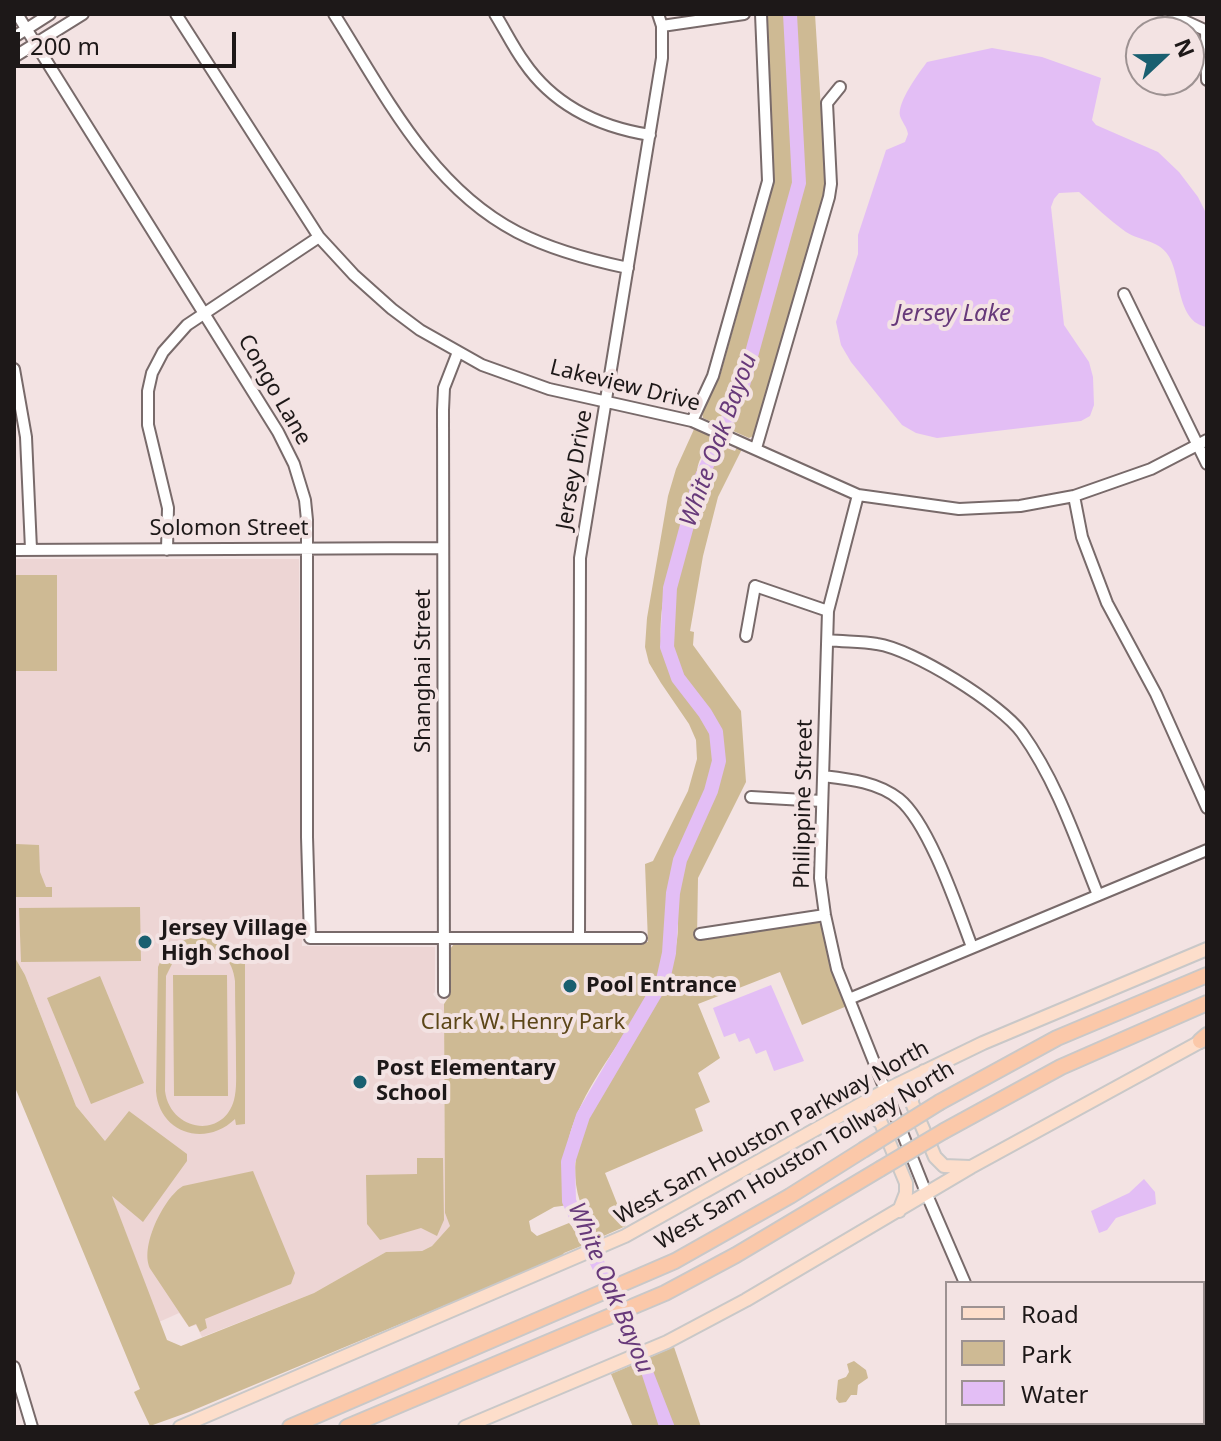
<!DOCTYPE html>
<style>
body{margin:0}
#map{position:relative;width:1221px;height:1441px;overflow:hidden;background:#f3e3e3;font-family:"Noto Sans",sans-serif}
canvas{display:block}
.frame{position:absolute;inset:0;border:16px solid #1d1818;pointer-events:none}
.legend{position:absolute;left:945px;top:1281px;width:260px;height:144px;box-sizing:border-box;background:#f3e3e3;border:2px solid #9d9292;margin:0;padding:10px 14px;list-style:none;font-size:24px;color:#1d1818}
.legend li{display:flex;align-items:center;gap:16px;height:40px}
.legend b{width:40px;border:2px solid #9d9292}
.north{position:absolute;left:1125px;top:16px;width:80px;height:80px;box-sizing:border-box;background:#f3e3e3;border:2px solid #9d9292;border-radius:50%;rotate:68deg;font-size:22px;font-weight:700;line-height:32px;text-align:center;color:#1d1818}
.north::after{content:'';display:block;margin:auto;width:28px;height:36px;background:#195f70;clip-path:polygon(50% 0,100% 100%,50% 72%,0 100%)}
.scale{position:absolute;left:16px;top:32px;width:220px;height:36px;box-sizing:border-box;border:4px solid #1d1818;border-top:0;padding-left:10px;font-size:24px;line-height:28px;white-space:nowrap;color:#1d1818;-webkit-text-stroke:6px #f3e3e3;paint-order:stroke}
</style>
<div id="map">
<canvas width="1221" height="1441"></canvas>
<div class="frame"></div>
<ul class="legend">
<li><b style="height:10px;background:#fddecb"></b>Road</li>
<li><b style="height:22px;background:#ceba94"></b>Park</li>
<li><b style="height:22px;background:#e3bef5"></b>Water</li>
</ul>
<div class="north">N</div>
<div class="scale">200 m</div>
</div>
<script>
const c = document.querySelector('canvas').getContext('2d');
c.lineJoin = 'round';
function paint(path, color) { c.fillStyle = color; c.fill(path, 'evenodd'); }
function stroke(path, color, width, dash) { c.strokeStyle = color; c.lineWidth = width; c.lineCap = dash ? 'butt' : 'round'; c.setLineDash(dash || []); c.stroke(path); }
function label(font, color, halo, rows, align = 'center') {
  c.font = font + ' "Noto Sans",sans-serif'; c.lineWidth = 8; c.setLineDash([]); c.textBaseline = 'middle'; c.strokeStyle = halo; c.fillStyle = color; for (const [text, x, y, turn = 0] of rows) {
    c.save(); c.translate(x, y); c.rotate((+turn || 0) * Math.PI / 180); c.textAlign = isNaN(turn) ? turn : align; if (halo) c.strokeText(text, 0, 0); c.fillText(text, 0, 0); c.restore();
  }
}
paint(new Path2D(`
 M14 559H299L302 946 435 947V992L433 994 440 1003 444 1004 445 1213 451 1227 432 1246 422 1251 386 1252 314 1293 202 1337 196 1325 189 1327 179 1313 159 1322 107 1183 106 1142 76 1106 25 975 14 956Z`), '#edd5d4');
paint(new Path2D(`
 M767 14H815L826 189 756 435 749 438 703 418 702 413 720 376 774 183Z
 M695 427 713 437C707 449 694 463 698 477 683 520 652 608 663 653 675 701 723 716 712 772 705 806 681 840 672 873 661 909 672 946 656 980 628 1042 571 1092 565 1162 564 1176 567 1191 569 1205L554 1207 529 1221 531 1231 537 1236 569 1223 586 1244 564 1253 561 1257 189 1412 150 1426 134 1392 140 1389 14 1085V956L25 975 76 1106 105 1141 129 1111 187 1154V1161L143 1222 112 1196 167 1340 181 1346 314 1293 386 1252 422 1251 432 1246 450 1226 445 1213 444 1004 450 995 449 950 455 943 648 942 645 864 653 861 688 791 697 759 696 740 689 724 661 683 649 663 645 647 647 618 668 496 676 469Z
 M738 445 743 447 718 497 703 556 690 631 694 632 693 645 741 711 746 782 698 878 697 938 816 921 822 925 832 969 847 1006 802 1025 780 972 698 1004 720 1058 698 1073 710 1102 695 1109 703 1131 605 1173 626 1226 599 1238C528 1140 636 1060 669 976 674 965 675 951 677 940 680 920 675 899 680 879 692 827 729 796 720 735 716 709 680 682 673 651 665 610 686 554 697 514 700 505 700 494 704 485 708 472 716 459 721 446L735 451Z
 M14 575H57V671H14Z
 M16 844 39 845 40 872 46 887H52V897H16Z
 M140 907 141 961 21 962 19 908Z
 M200 937 220 941 235 953V947H245V1124L236 1125 235 1119C205 1148 159 1133 156 1091L158 967C166 948 180 938 200 937ZM195 946C218 945 233 959 235 981 235 1009 236 1036 236 1063 236 1075 237 1089 234 1100 223 1140 170 1131 165 1091L166 976 176 956Z
 M173 975H227L228 1096H174Z
 M100 976 144 1083 91 1104 47 998Z
 M417 1158H443L444 1220 437 1236 421 1228 380 1240 367 1224 366 1175 417 1174Z
 M253 1171 295 1273 291 1284 205 1319 207 1328 200 1332 196 1324 189 1327 151 1270C138 1249 164 1197 183 1186Z
 M674 1347 701 1427H633L611 1374Z
 M854 1361 866 1370 868 1378 858 1385 857 1395H851L846 1402 839 1403 836 1399 838 1380 846 1377 849 1372 847 1364Z`), '#ceba94');
paint(new Path2D(`
 M992 48 1042 57 1101 78 1092 120 1096 125 1158 152 1179 172 1198 197 1207 215V327C1176 322 1182 276 1168 255 1158 240 1140 241 1126 232 1109 220 1094 205 1079 192L1059 193 1054 199 1051 207 1064 325 1089 362 1093 377 1094 405 1090 416 1081 421 937 438 916 433 902 425 851 362 841 345 836 322 858 254V235L886 150 905 142 908 134C907 127 902 122 900 116 897 102 919 73 927 62Z
 M771 985 804 1061 774 1071 766 1050 756 1054 749 1038 739 1042 735 1033 724 1037 713 1008Z
 M1144 1179 1155 1192 1156 1204 1116 1218 1107 1230 1099 1233 1091 1211 1129 1193Z
 M648 1358 675 1427H659L638 1363Z`), '#e3bef5');
stroke(new Path2D(`
 M644 1365 569 1201 568 1162 583 1116 663 980 669 953 673 893 680 860 711 791 719 761 716 732 705 713 678 678 667 647 670 588 698 485 743 385 799 183 790 14`), '#e3bef5', 14);
const minor = new Path2D(`
 M17 14 278 432 294 464 305 500 307 520V837L310 938H641
 M176 14 319 237 354 275 392 309 420 330 482 365 549 389 692 421 858 495 959 509 1020 506 1074 496 1151 469 1207 440
 M334 14C384 93 430 187 517 232 552 250 590 260 628 268
 M495 14C505 30 513 47 524 62 554 106 600 127 650 135
 M1170 14 1207 31
 M662 26 744 14
 M1206 31 1207 80
 M14 37 50 14
 M14 57 83 14
 M1124 294 1207 464
 M14 369 26 437 31 549
 M692 421 713 376 768 181 761 14
 M756 448 829 197 831 184 827 103 840 87
 M858 495 828 611 820 878 825 915 837 969 927 1195 965 1283
 M1074 496 1082 537 1107 603 1156 694 1207 808
 M14 550 443 548
 M167 550 168 508 148 425V391L152 373 163 352 187 325 319 237
 M746 636 755 586 828 611
 M828 640C844 642 861 641 877 644 913 649 1001 704 1022 733 1057 782 1076 840 1098 895
 M823 776C849 779 878 782 899 799 929 823 958 910 972 947
 M751 797 822 801
 M700 934 825 915
 M579 938 580 558 662 58V26L658 14
 M444 992 443 410 444 388 458 352
 M849 999 1207 850
 M1203 1324 1207 1322
 M14 1367 32 1427
 M1025 1423 1027 1427
 M1101 1427V1423`);
const major = new Path2D(`
 M924 1071 912 1092V1103L935 1157 944 1166 970 1167
 M850 1111 870 1114 881 1123 906 1183V1193L899 1211
 M180 1427 625 1236 886 1090 983 1043 1207 949
 M465 1427 667 1342 746 1300 971 1167 1207 1038`);
const highway = new Path2D(`
 M1200 1041 1207 1035
 M940 1102 1057 1038 1207 975
 M944 1131 1061 1067 1207 1003
 M290 1427 675 1261 790 1196 863 1150
 M347 1427 665 1293 736 1255 880 1169`);
stroke(minor, '#786a6a', 14);
stroke(major, '#c9c8c8', 16);
stroke(highway, '#c9c8c8', 18);
stroke(minor, '#fff', 10);
stroke(major, '#fddecb', 12);
stroke(highway, '#fbc8a9', 14);
const highwayBridge = new Path2D(`
 M863 1150 940 1102
 M880 1169 944 1131`);
stroke(highwayBridge, '#c9c8c8', 18, []);
stroke(highwayBridge, '#fbc8a9', 14);
for (const [x, y, r, color] of [
 [145,942,8,"#195f70"],
 [570,986,8,"#195f70"],
 [360,1082,8,"#195f70"]
]) { const dot = new Path2D(); dot.arc(x, y, r, 0, 2 * Math.PI); c.fillStyle = color; c.fill(dot); stroke(dot, '#f3e3e3', 3); }
label('22px', '#1d1818', '#f3e3e3', [
 ["Lakeview Drive",625,386,14],
 ["Congo Lane",274,390,60],
 ["Jersey Drive",575,470,-80],
 ["Solomon Street",229,529],
 ["Shanghai Street",424,671,-90],
 ["Philippine Street",804,804,-89],
 ["West Sam Houston Parkway North",772,1133,-29],
 ["West Sam Houston Tollway North",805,1156,-31]
]);
label('bold 22px', '#1d1818', '#f3e3e3', [
 ["Jersey Village",161,929],
 ["High School",161,954],
 ["Pool Entrance",586,986],
 ["Post Elementary",376,1069],
 ["School",376,1094]
], 'left');
label('22px', '#5c4618', '#f3e3e3', [
 ["Clark W. Henry Park",523,1023]
]);
label('italic 24px', '#67397a', '#f3e3e3', [
 ["Jersey Lake",953,314],
 ["White Oak Bayou",719,440,-70],
 ["White Oak Bayou",610,1288,67]
]);
</script>
